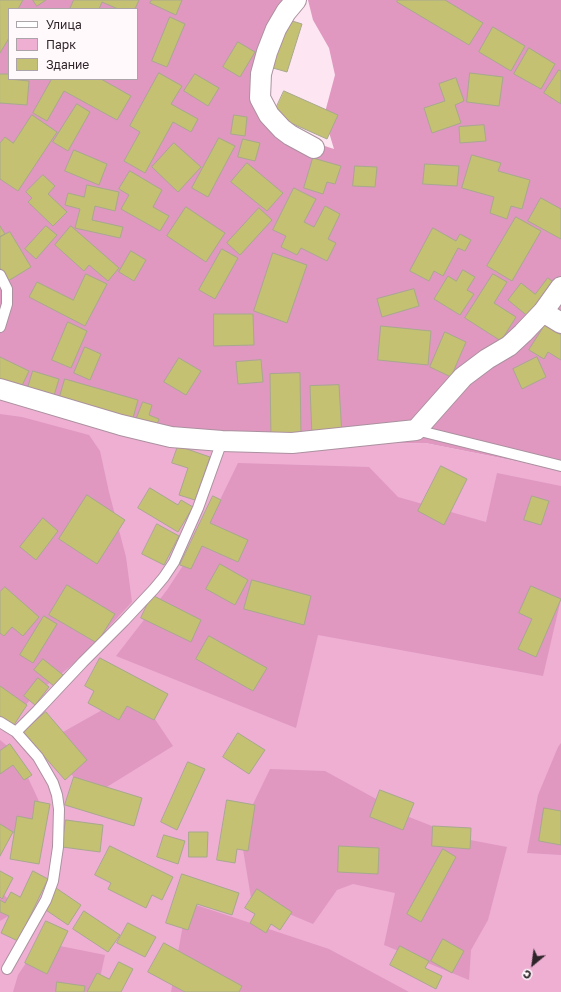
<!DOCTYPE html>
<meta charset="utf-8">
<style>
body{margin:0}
#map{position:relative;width:561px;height:992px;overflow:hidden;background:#fde6f2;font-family:"Golos Text",sans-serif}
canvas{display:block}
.legend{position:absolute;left:8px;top:8px;width:130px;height:72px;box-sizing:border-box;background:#fff9fc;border:1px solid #aba4a8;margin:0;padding:5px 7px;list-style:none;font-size:12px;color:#2e2429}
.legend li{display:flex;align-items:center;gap:8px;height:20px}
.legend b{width:20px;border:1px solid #aba4a8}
.north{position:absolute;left:513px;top:944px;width:40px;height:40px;-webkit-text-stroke:3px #fff9fc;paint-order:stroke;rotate:209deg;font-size:11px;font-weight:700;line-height:16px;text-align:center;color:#2e2429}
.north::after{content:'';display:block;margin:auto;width:14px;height:18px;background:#2e2429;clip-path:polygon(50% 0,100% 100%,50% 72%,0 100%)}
</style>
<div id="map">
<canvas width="561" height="992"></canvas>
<ul class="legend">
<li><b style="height:5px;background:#fff"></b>Улица</li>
<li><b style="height:11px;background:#eeafd3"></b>Парк</li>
<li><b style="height:11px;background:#c4c173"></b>Здание</li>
</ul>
<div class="north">С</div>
</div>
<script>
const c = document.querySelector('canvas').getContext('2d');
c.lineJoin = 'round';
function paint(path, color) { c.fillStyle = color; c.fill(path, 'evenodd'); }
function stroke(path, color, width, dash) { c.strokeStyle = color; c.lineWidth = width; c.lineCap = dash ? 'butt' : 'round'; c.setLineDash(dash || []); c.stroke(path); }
paint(new Path2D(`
 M0 395 361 444 425 443 561 470V992H0Z`), '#eeafd3');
paint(new Path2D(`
 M0 0H296L263 83 285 133 334 149 324 116 335 75 329 48 313 20 308 0H561V470L425 443 361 444 216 451 0 395ZM9 9H137V79H9Z
 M0 414 22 417 89 435 100 451 109 492 126 557 132 602 76 662 38 692 14 717 0 707Z
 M238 463 369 467 398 497 486 522 497 473 561 486V599L543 676 318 635 296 728 116 656 167 590 203 535Z
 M136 691 173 746 89 798 47 741Z
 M0 740 17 754 43 810 28 839 0 828Z
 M561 743V855L527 853 538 795 558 747Z
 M270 769 325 771 409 817 465 839 507 847 488 920 471 950 469 980 384 945 395 893 353 884 337 890 313 924 251 898 240 831Z
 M0 891 19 910 0 921Z
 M187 902 329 949 409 992H171Z
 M40 942 105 955 97 992H13L18 975Z`), '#e098c1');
const building = new Path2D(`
 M0 0H23L18 9H9V38L0 53Z
 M33 0H46L37 6Z
 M74 0H139L135 9H118L102 2 99 9H70Z
 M152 0H182L176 15 150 3Z
 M398 0H445L483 23 469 45 397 2Z
 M170 17 185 24 167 67 152 61Z
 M289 20 302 24 287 72 273 68Z
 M493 27 525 46 511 71 479 52Z
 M238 42 255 52 240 77 223 67Z
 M529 48 555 64 541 89 514 74Z
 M559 70 561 71V104L544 93Z
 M159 73 182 86 171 104 198 119 191 132 173 122 145 173 124 161 140 132 130 126Z
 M470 73 503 77 499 106 467 102Z
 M0 74H9V79L29 81 27 105 0 103Z
 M195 74 219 88 208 106 184 91Z
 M456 78 464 101 455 105 461 123 432 133 424 108 445 101 439 84Z
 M52 79H101L131 96 117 120 64 91 47 121 33 113Z
 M284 91 338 115 327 139 273 115Z
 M77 104 90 112 68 151 53 142Z
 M32 115 57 132 18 191 0 179V143L5 137 13 143Z
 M234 115 247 117 245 136 231 134Z
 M484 125 486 141 460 143 459 127Z
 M219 138 235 146 208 197 192 188Z
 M243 139 260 143 255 161 238 157Z
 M174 143 201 167 178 192 152 167Z
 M74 150 107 164 99 185 65 171Z
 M472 155 501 163 498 171 530 180 522 209 511 206 507 219 490 213 494 197 462 188Z
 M313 158 341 166 335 184 327 182 323 194 304 188Z
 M247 163 283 193 267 211 231 182Z
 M425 164 459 166 457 186 423 184Z
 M355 166 377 167 375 187 353 186Z
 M130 171 162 190 153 207 169 216 160 231 121 209 129 195 119 189Z
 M43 175 55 186 48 194 67 212 53 226 28 202 32 198 26 192Z
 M87 185 119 192 115 211 95 206 92 220 123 227 120 238 75 228 80 209 65 205 68 193 84 197Z
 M294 188 316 199 304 222 314 227 325 206 340 214 328 239 336 243 327 261 301 248 297 255 281 247 286 236 273 230Z
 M541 198 561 209V239L528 221Z
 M186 207 225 233 206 262 167 236Z
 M259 208 272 220 240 255 227 243Z
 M516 217 541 231 512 281 487 266Z
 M0 226 5 234 0 237Z
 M46 226 57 235 36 259 25 249Z
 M71 226 119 268 108 281 89 265 84 271 55 245Z
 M433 228 456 241 460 234 471 240 465 251 458 248 443 276 434 271 429 281 410 271Z
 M10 232 31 267 8 281 0 268V237Z
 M222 249 238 258 215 299 199 290Z
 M131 251 146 260 134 281 119 272Z
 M273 253 307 265 287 323 254 311Z
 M463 270 475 277 467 290 474 294 460 315 434 299 448 276 456 281Z
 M86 274 107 284 85 326 29 297 37 282 73 300Z
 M493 274 507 282 494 303 516 317 501 341 465 318Z
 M548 278 557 285 530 318 508 300 521 283 535 294Z
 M414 289 419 306 382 317 377 299Z
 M214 314H253L254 345 214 346Z
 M68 322 87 331 71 368 52 360Z
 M545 325 561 335V360L548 352 544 359 529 350Z
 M381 326 431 331 428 365 378 360Z
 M445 332 466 342 451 377 430 367Z
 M85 347 101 354 90 380 74 373Z
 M0 357 29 371 18 394 0 385Z
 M537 357 546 377 522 389 513 369Z
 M179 358 201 371 186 395 164 382Z
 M261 360 263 382 238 384 236 362Z
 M33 371 59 379 52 402 26 394Z
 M300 373 301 437H271L270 374Z
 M65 379 138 400 131 425 58 403Z
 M339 385 342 436 312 437 310 386Z
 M143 402 152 405 149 415 159 419 154 432 134 425Z
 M178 446 210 457 195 500 179 495 188 468 172 463Z
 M441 466 467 479 444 525 418 511Z
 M150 488 178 505 181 500 193 507 178 532 138 508Z
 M87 495 125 520 97 564 59 539Z
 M213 496 221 500 210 523 248 540 238 562 202 546 191 569 180 565Z
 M532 496 549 501 541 525 524 520Z
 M43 518 58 531 36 560 20 547Z
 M157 524 179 536 164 565 142 554Z
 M220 564 248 580 235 605 206 589Z
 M252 580 311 596 304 625 244 609Z
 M67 585 115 614 97 643 49 615Z
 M531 586 561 599 536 657 518 649 532 619 519 613Z
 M5 587 39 617 23 636 12 627 4 636 0 633V592Z
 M152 595 201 620 191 642 141 618Z
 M44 616 57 624 33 663 20 655Z
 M209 636 267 668 253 691 196 659Z
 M100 658 168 694 154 720 127 706 119 720 88 703 94 691 85 686Z
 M43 659 63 675 54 686 34 670Z
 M38 678 49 687 35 705 24 696Z
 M0 686 27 705 12 728 0 720Z
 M46 712 87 760 65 780 23 732Z
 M238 733 265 750 249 774 223 757Z
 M10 744 32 775 24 780 13 765 0 774V751Z
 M188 762 205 769 177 830 161 822Z
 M74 777 142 798 134 826 65 805Z
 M380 790 414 803 403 830 370 817Z
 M227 800 255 805 248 851 237 849 235 863 217 860Z
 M35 801 50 804 39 864 10 859 17 816 32 819Z
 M544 808 561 811V845L539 841Z
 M66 820 103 825 100 852 62 847Z
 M0 824 13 832 0 856Z
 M433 826 471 828 470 849 432 846Z
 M189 832H208L207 857H189Z
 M164 835 185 841 178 864 157 857Z
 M110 846 173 877 162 900 152 895 146 908 108 889 111 883 95 875Z
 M339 846 379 848 378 874 338 872Z
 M443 849 456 857 421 922 407 914Z
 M0 871 13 878 2 899 0 897Z
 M33 871 48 879 18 941 1 933 9 916 0 912V900L5 903 11 892 20 897Z
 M182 874 239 893 232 915 197 904 188 930 166 923Z
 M56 888 81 905 68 925 43 908Z
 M257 889 292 912 280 930 271 924 266 933 250 923 255 914 245 908Z
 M84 911 120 935 108 952 73 929Z
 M46 921 68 931 47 974 25 963Z
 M128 923 156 937 145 957 117 943Z
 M443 939 464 951 452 973 431 961Z
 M164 943 242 986 239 992H185L148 972Z
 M400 946 429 961 425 968 442 976 436 989 390 965Z
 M119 962 133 969 121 992H87L97 973 109 979Z
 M57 982 85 986 84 992H56Z`);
paint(building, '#c4c173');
stroke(building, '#a8a88e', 1);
const service = new Path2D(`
 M0 275 7 289V304L0 327
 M416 430 561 466
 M0 722 16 732 38 757 53 783 57 795 59 809 58 847 53 881 46 900 7 969
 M16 732 37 711 83 662 124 621 154 589 164 577 174 562 198 508 222 441`);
const minor = new Path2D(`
 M296 0 286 12 276 29 267 52 261 74 260 98 269 115 282 129 290 135 314 148
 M543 312 561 323
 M0 389 121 425 150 432 171 437 222 441 292 443 416 430 463 377 487 359 509 346 523 333 543 312 561 287`);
stroke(service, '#ab919f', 12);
stroke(minor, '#ab919f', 22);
stroke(service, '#fff', 10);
stroke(minor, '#fff', 20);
</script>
